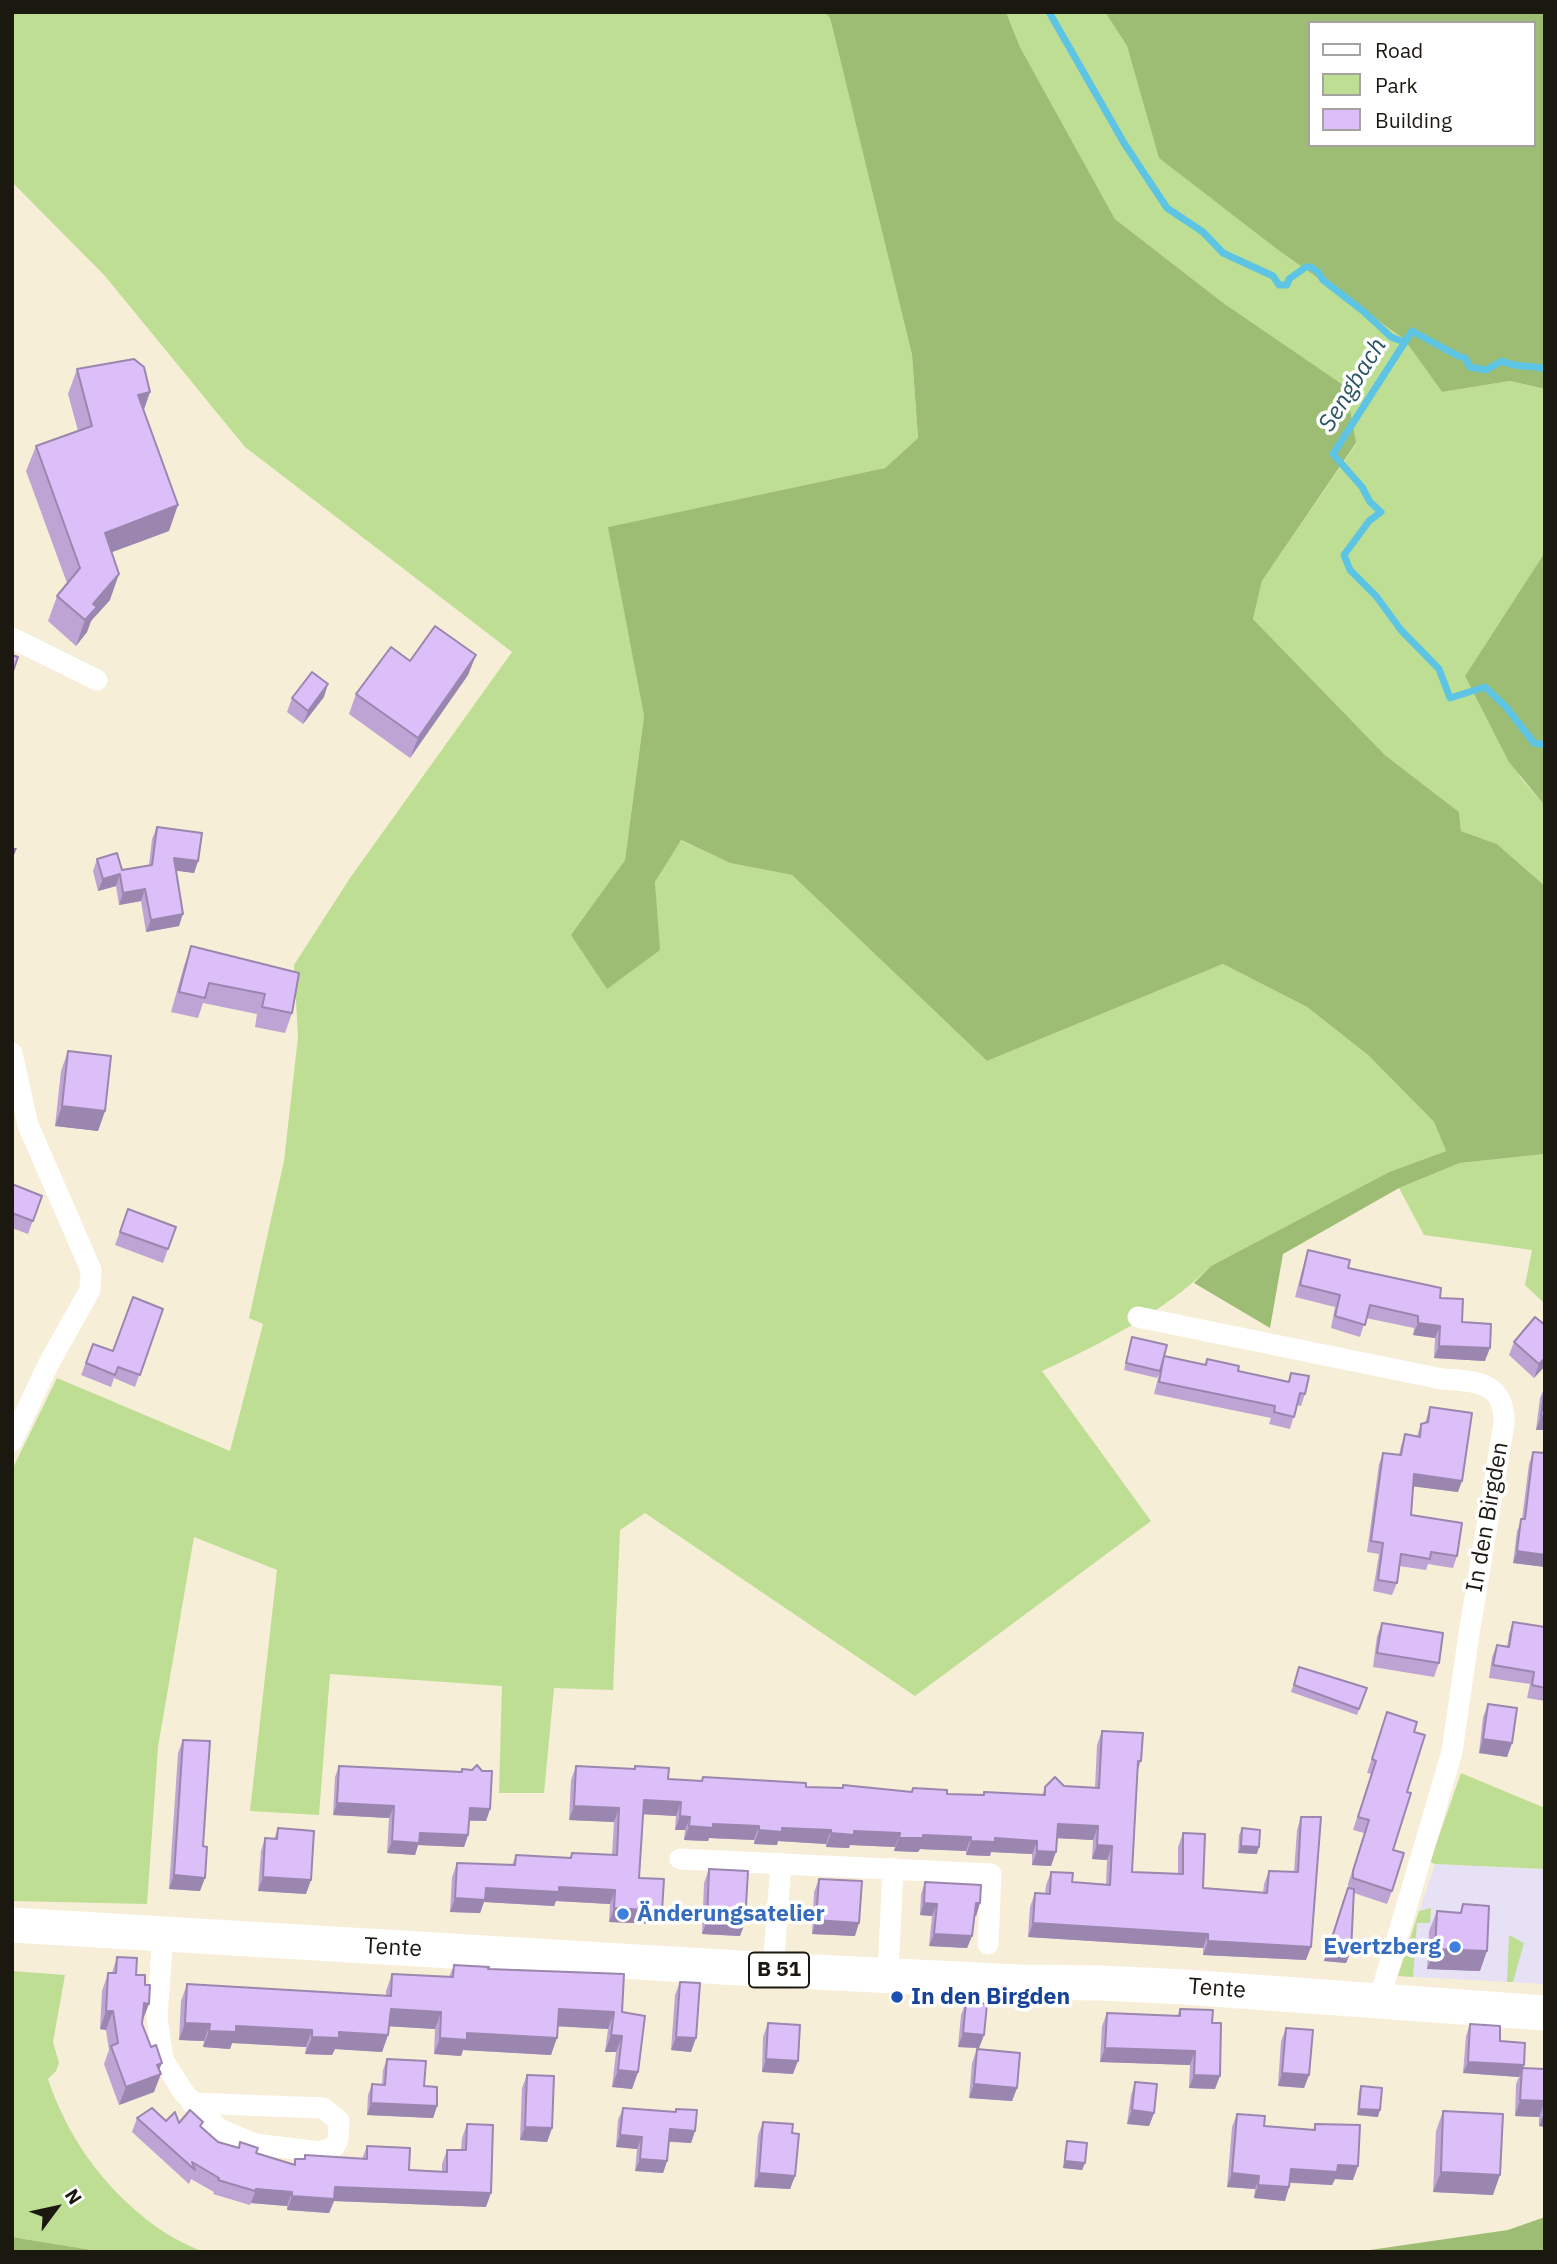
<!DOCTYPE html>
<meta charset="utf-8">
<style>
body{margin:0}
#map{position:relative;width:1557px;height:2264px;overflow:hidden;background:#f7eed7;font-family:"IBM Plex Sans",sans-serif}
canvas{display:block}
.frame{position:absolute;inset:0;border:14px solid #1b1810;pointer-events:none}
.legend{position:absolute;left:1308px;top:21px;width:228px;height:126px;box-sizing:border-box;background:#fff;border:2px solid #a4a39f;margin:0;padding:9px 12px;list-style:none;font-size:21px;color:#1b1810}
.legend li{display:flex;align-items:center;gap:14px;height:35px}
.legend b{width:35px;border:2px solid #a4a39f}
.north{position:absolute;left:21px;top:2173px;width:70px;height:70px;-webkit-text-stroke:5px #fff;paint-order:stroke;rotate:57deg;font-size:19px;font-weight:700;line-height:28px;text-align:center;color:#1b1810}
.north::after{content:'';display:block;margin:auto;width:24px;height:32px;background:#1b1810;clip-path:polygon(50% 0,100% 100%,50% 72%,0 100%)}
</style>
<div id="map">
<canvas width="1557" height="2264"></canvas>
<div class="frame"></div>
<ul class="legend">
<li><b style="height:9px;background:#fff"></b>Road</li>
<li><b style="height:19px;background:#bede94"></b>Park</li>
<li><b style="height:19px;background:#dcbff8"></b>Building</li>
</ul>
<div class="north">N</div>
</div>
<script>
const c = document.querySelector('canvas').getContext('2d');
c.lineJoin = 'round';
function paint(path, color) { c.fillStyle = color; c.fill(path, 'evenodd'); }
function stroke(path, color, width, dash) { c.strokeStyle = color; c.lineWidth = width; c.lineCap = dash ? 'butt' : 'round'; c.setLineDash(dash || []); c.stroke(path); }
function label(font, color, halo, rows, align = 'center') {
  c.font = font + ' "IBM Plex Sans",sans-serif'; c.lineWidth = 7; c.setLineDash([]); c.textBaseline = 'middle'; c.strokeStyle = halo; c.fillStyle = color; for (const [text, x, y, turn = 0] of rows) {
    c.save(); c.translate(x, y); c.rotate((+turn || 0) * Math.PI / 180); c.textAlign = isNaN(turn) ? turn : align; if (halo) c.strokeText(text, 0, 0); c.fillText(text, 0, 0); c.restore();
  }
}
paint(new Path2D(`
 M1435 1864 1545 1869V1984L1398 1976Z`), '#e7e1f6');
paint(new Path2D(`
 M12 12H824L830 18 912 355 918 438 885 468 609 527 644 716 625 860 571 936 659 950 655 882 680 840 730 863 792 875 987 1061 1223 964 1307 1007 1368 1055 1434 1122 1446 1151 1389 1172 1211 1266C1163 1313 1102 1343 1042 1371L1151 1521 915 1696 645 1513 620 1530 613 1690 554 1688 544 1793H499L502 1686 330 1674 319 1815 250 1811 277 1570 194 1537 158 1747 147 1904 12 1901V1470L57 1378 230 1451 263 1324 249 1318 284 1161 298 1037 294 965 350 878 512 652 245 447 105 276 12 182Z
 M1006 12H1105L1127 46 1160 158 1278 250 1404 339 1442 392 1510 381 1545 389V552L1465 676 1521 778 1545 806V886L1497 844 1461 831 1459 812 1385 755 1253 619 1262 581 1356 444 1226 305 1115 219 1020 47Z
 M1545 1154V1304L1525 1285 1532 1250 1424 1235 1399 1188 1460 1163Z
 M1461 1773 1545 1808V1869L1435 1864 1430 1862Z
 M1431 1908 1430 1923H1417L1413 1977 1398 1976 1419 1911Z
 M1509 1935 1524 1943 1513 1982H1507Z
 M12 1971 65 1975 53 2042 59 2063 56 2071 48 2079C69 2142 109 2195 164 2232 176 2240 190 2246 203 2252H104L12 2237Z`), '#bede94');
paint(new Path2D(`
 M824 12H1006L1020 47 1115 219 1226 305 1346 387 1356 443 1262 581 1253 619 1385 755 1459 812 1461 831 1497 844 1545 886V1154L1460 1163 1399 1188 1283 1254 1270 1328 1194 1283 1211 1266 1389 1172 1446 1151 1434 1122 1368 1055 1307 1007 1223 964 987 1061 792 875 730 863 681 840 655 882 660 950 607 989 571 935 625 860 644 716 608 527 885 468 918 438 912 355 830 18Z
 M1105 12H1545V389L1510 381 1442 392 1404 339 1278 250 1159 158 1127 46ZM1310 23H1534V145H1310Z
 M1545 552V806L1509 762 1465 676Z
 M1545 2217V2252H1356L1508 2230Z
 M12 2237 104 2252H12Z`), '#9ebd74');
stroke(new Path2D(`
 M1049 12 1124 143 1167 208 1203 232 1223 253 1273 276 1279 285H1287L1289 279 1296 274 1306 267H1311L1318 272 1323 280 1363 311 1391 337 1404 342
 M1545 369C1528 364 1518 369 1502 361L1486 370 1470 367 1465 358 1458 356 1412 331 1333 454 1362 487 1370 502 1381 512 1369 521 1344 555 1350 570 1376 596 1401 630 1439 669 1450 698 1485 687 1506 707 1534 743 1545 745`), '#5ec4e3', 7);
stroke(new Path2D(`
 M12 638 97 680
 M12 1053 28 1125 91 1270 90 1290 49 1363 12 1441
 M1138 1317 1442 1379C1477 1382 1505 1381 1504 1424L1470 1627 1452 1752 1379 2000
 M680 1859 991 1874 988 1944
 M163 1934 157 2017 163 2060 184 2093 219 2129 255 2144 320 2152 334 2147 338 2140 339 2121 323 2108 192 2103
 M773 1970 781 1863
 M888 1974 893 1868`), '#fff', 21);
stroke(new Path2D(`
 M12 1925 773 1970 1019 1982 1100 1983 1185 1987 1545 2013`), '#fff', 35);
paint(new Path2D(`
 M77 369 150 392 144 410 169 531 112 552 110 600 91 621 87 632 76 646 48 621 57 596 67 583 26 471 36 446 78 431 68 394Z
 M410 661 468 675 410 758 349 714 356 694Z
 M324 697 303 724 287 712 292 698Z
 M157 827 198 861 194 873 176 870 179 926 146 932 141 901 119 905 116 886 98 891 93 871 97 859 122 870 149 865 152 839Z
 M191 946 299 973 292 1013 285 1033 255 1027 257 1014 203 1003 198 1018 171 1012 184 966Z
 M68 1051 105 1111 98 1131 55 1126 61 1071Z
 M12 1184 42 1196 28 1234 12 1228Z
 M128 1209 176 1227 163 1263 115 1245Z
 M1308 1250 1348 1268 1440 1298 1462 1322 1485 1361 1434 1358 1435 1338 1413 1335 1414 1328 1366 1318 1360 1337 1331 1328 1335 1307 1295 1297 1304 1263Z
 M163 1309 135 1387 114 1378 111 1387 81 1375 93 1344 113 1351Z
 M1132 1337 1162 1364 1164 1356 1205 1365 1207 1359 1238 1371 1288 1381 1291 1373 1305 1394 1301 1406 1297 1405 1290 1429 1269 1424 1271 1418 1154 1394 1159 1374 1157 1378 1124 1370Z
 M1514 1342 1545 1366 1534 1378 1509 1355Z
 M1545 1386V1430H1536L1540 1398Z
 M1430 1407 1458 1492 1413 1486 1411 1515 1457 1556 1453 1568 1428 1564 1426 1570 1399 1566 1397 1583 1392 1595 1373 1591 1379 1554 1367 1552 1379 1464 1383 1453 1399 1455 1401 1446 1405 1434 1417 1436 1421 1424 1425 1423Z
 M1533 1452 1545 1453V1567L1513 1563 1517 1531 1522 1519 1529 1464Z
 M1513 1622 1545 1627V1701L1527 1698 1530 1684 1489 1678 1492 1657 1497 1645 1507 1647 1509 1634Z
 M1382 1623 1439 1663 1434 1677 1373 1667 1377 1636Z
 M1299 1667 1367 1688 1357 1715 1291 1692Z
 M1488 1704 1512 1743 1507 1757 1479 1753 1483 1717Z
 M1387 1712 1414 1732 1407 1792 1393 1850 1392 1891 1387 1904 1354 1893 1351 1951 1346 1963 1324 1961 1343 1900 1348 1888V1884L1364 1833 1353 1830 1371 1774 1367 1773Z
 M1102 1731 1141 1761 1138 1770 1132 1872 1178 1874V1847L1183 1833 1203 1888 1263 1893 1264 1884 1269 1871 1294 1872 1297 1830 1301 1817 1306 1960 1203 1955V1948L1028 1937 1030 1907 1035 1893 1045 1894 1046 1885 1051 1872 1072 1882 1106 1884 1107 1860 1092 1859 1093 1840 1057 1838 1051 1866 1032 1865V1854L991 1852 990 1856 966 1855V1851L920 1849 918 1852 894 1851 895 1847 850 1845 849 1848 826 1847V1844L778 1841 777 1845 754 1844V1840L709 1838 708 1841 684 1840 685 1830H675L676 1816 643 1814 639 1878 662 1911 657 1924 609 1922 610 1904 556 1901 554 1906 484 1902 480 1913 450 1912 452 1877 457 1863 512 1865 516 1855 570 1858 572 1853 612 1855 614 1822 569 1820 571 1780 576 1766 634 1769 635 1766 668 1779 701 1781 703 1777 806 1787 842 1788 843 1785 911 1792 913 1788 947 1794 983 1795 984 1792 1042 1795 1045 1787 1095 1788 1097 1745Z
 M183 1740 200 1891 169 1889 178 1753Z
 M339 1766 461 1772 462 1769 490 1809 486 1821H469L468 1835 464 1847 418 1845 415 1855 387 1853 389 1818 333 1815 335 1777Z
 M278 1828 306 1894 258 1891 261 1851 265 1838 274 1839Z
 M1242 1828 1257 1854 1238 1853 1239 1835Z
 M709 1869 740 1936 702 1934 704 1883Z
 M819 1879 855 1936 812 1934 814 1892Z
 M925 1882 980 1903 976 1916 974 1915 972 1936 967 1948 929 1946 932 1916 920 1915 921 1894Z
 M1463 1904 1480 1971 1427 1969 1429 1931 1437 1911 1460 1913Z
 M117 1957 136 1975 142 2024 159 2070 154 2092 119 2105 104 2064 109 2050 106 2030 100 2029 102 1991 108 1973H112Z
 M454 1965 488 1969 622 2012 638 2072 632 2089 612 2087 616 2052H605L608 2029 558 2026 551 2055 463 2050 461 2056 434 2054 435 2029 389 2026 388 2035 382 2052 335 2049 332 2055 305 2054 306 2047 232 2043 230 2049 203 2047 204 2041 179 2040 181 2001 187 1984 386 1996V1991L392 1974 449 1977Z
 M680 1982 691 2052 671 2050 675 1995Z
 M966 2002 984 2035 979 2048 958 2047 961 2015Z
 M1180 2009 1212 2023 1215 2089 1189 2088 1190 2065 1100 2062 1102 2026 1107 2013 1177 2016Z
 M768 2023 793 2074 762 2072 763 2037Z
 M1470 2024 1500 2041 1524 2065 1523 2068 1545 2069V2127L1539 2126V2117L1515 2116 1516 2084 1519 2077 1463 2073 1466 2036Z
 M1286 2028 1309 2075 1304 2088 1278 2086 1281 2041Z
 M977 2049 1017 2088 1012 2101 969 2098 972 2063Z
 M387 2059 424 2086 437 2106 433 2118 367 2115 368 2095 372 2084H382L383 2070Z
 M527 2075 552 2128 547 2142 520 2140 522 2088Z
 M1135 2082 1154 2113 1149 2126 1127 2124 1131 2095Z
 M1361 2086 1378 2117 1357 2115 1359 2093Z
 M623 2108 675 2112 676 2109 695 2131 691 2143 669 2142 667 2161 663 2173 635 2171 637 2149 616 2147 618 2120Z
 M1443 2111 1493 2195 1433 2192 1436 2131Z
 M1237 2114 1264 2126 1313 2130 1315 2124 1353 2180 1335 2179 1332 2185 1290 2183 1289 2187 1285 2201 1254 2198 1255 2189 1227 2187 1232 2127Z
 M137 2118 166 2121 201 2127 218 2142 293 2165 295 2159H304L305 2155 362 2159 367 2146 409 2170 442 2172V2164L447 2150H461L462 2138 467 2124 486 2207 334 2201 329 2213 287 2210V2206L251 2203 250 2205 213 2194 214 2192 191 2179 189 2184 132 2132Z
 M763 2122 792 2133 795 2176 790 2189 754 2187 758 2135Z
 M1067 2141 1085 2163 1082 2170 1063 2168 1065 2148Z`), '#bda4d5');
paint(new Path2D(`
 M150 392 141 417 138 395Z
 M178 505 169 531 96 558 105 533Z
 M119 574 110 600 91 621 87 632 76 646 85 620 93 604Z
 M476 655 468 675 410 758 418 738Z
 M328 684 324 697 303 724 308 711Z
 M12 848H17L12 860Z
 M174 858 198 861 194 873 170 870Z
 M120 874 116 886 98 891 103 879Z
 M145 889 141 901 119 905 123 893Z
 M183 914 179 926 146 932 151 920Z
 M62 1106 105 1111 98 1131 55 1126Z
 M1418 1323 1440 1326 1435 1338 1413 1335Z
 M1439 1346 1490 1348 1485 1361 1434 1358Z
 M1545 1358V1366L1534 1378 1539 1364Z
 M1541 1416H1545V1430H1536Z
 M1414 1474 1462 1481 1458 1492 1410 1486Z
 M1517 1551 1545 1555V1567L1513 1563Z
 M1483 1739 1512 1743 1507 1757 1479 1753Z
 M644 1800 681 1802 676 1816 639 1814Z
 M337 1803 394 1806 389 1818 333 1815Z
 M574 1806 619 1808 614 1822 569 1820Z
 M470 1808 490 1809 486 1821 465 1820Z
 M680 1816 690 1817 685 1830H675Z
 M713 1824 759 1826 754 1840 709 1838 708 1841 684 1840 689 1826Z
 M1058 1824 1098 1826 1093 1840 1053 1838Z
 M782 1828 831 1830 826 1844 778 1841 777 1845 754 1844 759 1830Z
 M854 1831 900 1833 895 1847 850 1845 849 1848 826 1847 831 1833Z
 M420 1833 468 1835 464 1847 418 1845 415 1855 387 1853 392 1841Z
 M923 1835 971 1837 966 1851 920 1849 918 1852 894 1851 899 1838Z
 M995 1838 1037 1841 1032 1854 991 1852 990 1856 966 1855 971 1841Z
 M1097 1845 1112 1846 1107 1860 1092 1859Z
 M1241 1846 1259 1847 1257 1854 1238 1853Z
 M1037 1851 1056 1852 1051 1866 1032 1865Z
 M174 1875 205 1878 200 1891 169 1889Z
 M263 1877 311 1880 306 1894 258 1891Z
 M559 1887 615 1890 610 1904 556 1901 554 1906 484 1902 480 1913 450 1912 455 1898 486 1888Z
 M924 1903 937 1904 932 1916 920 1915Z
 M976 1903H980L976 1916 971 1915Z
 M614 1908 662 1911 657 1924 609 1922Z
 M816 1920 859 1923 855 1936 812 1934Z
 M707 1921 745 1923 740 1936 702 1934Z
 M1033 1923 1208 1934 1203 1948 1028 1937Z
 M934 1934 972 1936 967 1948 929 1946Z
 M1208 1941 1311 1947 1306 1960 1203 1955Z
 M1435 1949 1487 1951 1480 1971 1427 1969Z
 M1328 1950 1351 1951 1346 1963 1324 1961Z
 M144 2003 149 2004 142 2022Z
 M391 2009 441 2012 435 2029 384 2026Z
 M559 2009 614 2012 608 2029 552 2026Z
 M106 2011H113L106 2030 100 2029Z
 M185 2023 210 2024 204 2041 179 2040Z
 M236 2026 312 2030 306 2047 232 2043 230 2049 203 2047 209 2031Z
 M339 2032 388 2035 382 2052 335 2049 332 2055 305 2054 312 2037Z
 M467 2033 557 2038 551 2055 463 2050 461 2056 434 2054 440 2038Z
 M963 2033 984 2035 979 2048 958 2047Z
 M611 2035 622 2036 616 2052H605Z
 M676 2037 696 2038 691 2052 671 2050Z
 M1105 2048 1195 2051 1190 2065 1100 2062Z
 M766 2059 798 2061 793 2074 762 2072Z
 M1468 2062 1524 2065 1519 2077 1463 2073Z
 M162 2063 157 2075 161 2074 154 2092 119 2105 126 2087 157 2065Z
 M618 2070 638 2072 632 2089 612 2087Z
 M1282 2073 1309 2075 1304 2088 1278 2086Z
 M1194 2075 1220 2076 1215 2089 1189 2088Z
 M974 2084 1017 2088 1012 2101 969 2098Z
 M1520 2100 1545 2101 1539 2117 1515 2116Z
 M371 2103 437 2106 433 2118 367 2115Z
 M1359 2109 1380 2110 1378 2117 1357 2115Z
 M1132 2110 1154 2113 1149 2126 1127 2124Z
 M1545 2111V2127L1539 2126Z
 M525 2127 552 2128 547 2142 520 2140Z
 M670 2129 695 2131 691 2143 665 2141Z
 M620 2135 642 2137 637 2149 616 2147Z
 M640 2159 667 2161 663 2173 635 2171Z
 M1065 2161 1085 2163 1082 2170 1063 2168Z
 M1338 2165 1358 2166 1353 2180 1335 2179 1332 2185 1286 2182 1291 2169Z
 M1441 2172 1500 2175 1493 2195 1433 2192Z
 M759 2173 795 2176 790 2189 754 2187Z
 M1232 2173 1259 2176 1255 2189 1227 2187Z
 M1258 2185 1289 2187 1285 2201 1254 2198Z
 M335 2187 491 2193 486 2207 334 2201 329 2213 287 2210 292 2196Z
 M256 2189 292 2192 287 2206 251 2203Z`), '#9a86ae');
const building = new Path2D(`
 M134 359 144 367 150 392 138 395 178 505 105 533 119 574 93 604 97 607 85 620 57 596 80 568 36 446 92 426 77 369Z
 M435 626 476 655 418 738 356 694 391 647 410 661Z
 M12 655 18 657 12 674Z
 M312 672 328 684 308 711 292 698Z
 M157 827 202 833 198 861 174 858 183 914 151 920 145 889 123 893 120 874 103 879 97 859 117 853 122 870 152 865Z
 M191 946 299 973 292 1013 262 1007 265 994 209 983 205 998 179 992Z
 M68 1051 111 1056 105 1111 62 1106Z
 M12 1184 42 1196 33 1221 12 1213Z
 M128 1209 176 1227 168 1249 120 1232Z
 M1308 1250 1350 1260 1348 1268 1441 1288 1440 1298 1463 1299 1462 1322 1491 1324 1490 1348 1439 1346 1440 1326 1418 1323V1316L1370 1305 1365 1325 1335 1316 1340 1295 1300 1285Z
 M133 1297 163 1309 140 1375 118 1367 115 1375 86 1363 93 1344 113 1351Z
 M1535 1317 1545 1325V1358L1539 1364 1514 1342Z
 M1132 1337 1167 1345 1160 1371 1126 1363Z
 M1164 1356 1206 1365 1207 1359 1239 1366 1238 1371 1289 1382 1291 1373 1309 1376 1305 1394 1300 1393 1294 1417 1274 1412 1275 1406 1159 1382Z
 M1545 1388V1416H1541Z
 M1430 1407 1472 1413 1462 1481 1414 1474 1411 1515 1462 1523 1457 1556 1431 1552 1430 1559 1401 1554 1397 1583 1378 1580 1383 1543 1371 1541 1383 1453 1401 1455 1405 1434 1420 1437 1421 1424 1428 1422Z
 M1533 1452 1545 1453V1555L1517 1551 1521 1519H1525Z
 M1513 1622 1545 1627V1688L1532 1685 1534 1672 1493 1665 1497 1645 1509 1647Z
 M1382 1623 1443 1633 1439 1663 1377 1653Z
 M1299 1667 1367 1688 1359 1709 1294 1685Z
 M1488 1704 1517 1708 1512 1743 1483 1739Z
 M1387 1712 1417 1722 1414 1732 1425 1735 1407 1792 1411 1793 1393 1850 1404 1853 1392 1891 1353 1878V1871L1369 1820 1358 1817 1376 1761 1372 1759Z
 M1102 1731 1143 1733 1141 1761H1138L1132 1872 1183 1874V1833L1205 1834 1203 1888 1267 1893 1269 1871 1298 1872 1301 1817H1321L1311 1947 1208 1941V1934L1033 1923 1035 1893 1050 1894 1051 1872 1073 1873 1072 1882 1110 1885 1112 1846 1097 1845 1098 1826 1058 1824 1056 1852 1037 1851V1841L995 1838V1842L971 1841V1837L923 1835V1838H899L900 1833 854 1831V1835L831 1833V1830L782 1828V1832L759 1830V1826L713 1824V1828L689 1826 690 1817 680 1816 681 1802 644 1800 639 1878 664 1879 662 1911 614 1908 615 1890 559 1887V1892L486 1888 485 1900 455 1898 457 1863 515 1865 516 1855 571 1858 572 1853 617 1855 619 1808 574 1806 576 1766 635 1769V1766L669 1768 668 1779 702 1781 703 1777 806 1783V1787L843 1788V1785L912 1792 913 1788 947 1790V1794L984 1795V1792L1045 1795V1787L1055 1777 1064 1786 1099 1788Z
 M183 1740 210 1741 203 1846 207 1847 205 1878 174 1875Z
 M477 1765 482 1771H492L490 1809 470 1808 468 1835 420 1833 419 1843 392 1841 394 1806 337 1803 339 1766 462 1772V1769L472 1770Z
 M278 1828 314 1831 311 1880 263 1877 265 1838 277 1839Z
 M1242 1828 1260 1830 1259 1847 1241 1846Z
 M709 1869 748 1871 745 1923 707 1921Z
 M819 1879 862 1881 859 1923 816 1920Z
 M925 1882 981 1885 980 1903H976L972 1936 934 1934 937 1904 924 1903Z
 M1348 1888 1354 1889 1351 1951 1328 1950Z
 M1463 1904 1489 1906 1487 1951 1435 1949 1437 1911 1461 1913Z
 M117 1957 137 1958 136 1975H145V1985H150L149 2004 144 2003 142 2024 151 2047 156 2045 162 2063 157 2065 161 2074 126 2087 111 2046 118 2043 113 2011H106L108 1973H116Z
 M454 1965 489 1967 488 1969 624 1974 622 2012 645 2016 638 2072 618 2070 622 2036 611 2035 614 2012 559 2009 557 2038 467 2033V2040L440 2038 441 2012 391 2009 388 2035 339 2032V2038L312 2037V2030L236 2026V2032L209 2031 210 2024 185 2023 187 1984 391 1996 392 1974 453 1977Z
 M680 1982 700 1983 696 2038 676 2037Z
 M966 2002 987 2004 984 2035 963 2033Z
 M1180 2009 1213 2010 1212 2023H1221L1220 2076 1194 2075 1195 2051 1105 2048 1107 2013 1180 2016Z
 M768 2023 800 2025 798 2061 766 2059Z
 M1470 2024 1500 2026V2041L1525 2043 1524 2065 1468 2062Z
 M1286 2028 1313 2030 1309 2075 1282 2073Z
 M977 2049 1020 2053 1017 2088 974 2084Z
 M387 2059 426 2061 424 2086 437 2087V2106L371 2103 372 2084 385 2085Z
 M1522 2068 1545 2069V2101L1520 2100Z
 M527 2075 554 2076 552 2128 525 2127Z
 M1135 2082 1157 2084 1154 2113 1132 2110Z
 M1361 2086 1382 2088 1380 2110 1359 2109Z
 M152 2108 166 2121 175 2112 179 2123 190 2110 203 2122 200 2126 218 2142 239 2148 240 2142 258 2148 256 2153 295 2165V2159H305V2155L367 2159V2146L410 2148 409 2170 447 2172V2150H466L467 2124 493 2125 491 2193 335 2187 334 2199 292 2196V2192L256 2189 255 2191 218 2180 219 2178 192 2162 195 2170 137 2118Z
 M623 2108 676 2112V2109L697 2110 695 2131 670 2129 667 2161 640 2159 642 2137 620 2135Z
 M1443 2111 1503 2114 1500 2175 1441 2172Z
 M1237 2114 1265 2116 1264 2126 1315 2130V2124L1360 2125 1358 2166 1338 2165 1337 2172 1291 2169 1289 2187 1258 2185 1259 2176 1232 2173Z
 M763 2122 793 2124 792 2133 799 2134 795 2176 759 2173Z
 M1067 2141 1087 2143 1085 2163 1065 2161Z`);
paint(building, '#dcbff8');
stroke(building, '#9a86ae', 2);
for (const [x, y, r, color] of [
 [623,1914,7,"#3f7fe0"],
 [1455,1947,7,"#3f7fe0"],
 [897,1997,7,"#1a4fb4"]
]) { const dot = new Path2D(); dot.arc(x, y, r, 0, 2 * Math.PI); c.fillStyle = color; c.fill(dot); stroke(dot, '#fff', 2.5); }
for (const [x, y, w] of [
 [779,1970,60]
]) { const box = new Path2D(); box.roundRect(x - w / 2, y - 17.5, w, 35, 5); c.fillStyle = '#fff'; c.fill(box); stroke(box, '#1b1810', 2); }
label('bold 21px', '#1b1810', null, [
 ["B 51",779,1970]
]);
label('23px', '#1b1810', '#fff', [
 ["In den Birgden",1488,1517,-80],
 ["Tente",393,1948,3],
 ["Tente",1217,1989,4]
]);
label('bold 23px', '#366cbe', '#fff', [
 ["Änderungsatelier",637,1914],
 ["Evertzberg",1441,1947,"right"]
], 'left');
label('bold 23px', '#164399', '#fff', [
 ["In den Birgden",911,1997]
], 'left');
label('italic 24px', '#2a5563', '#fff', [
 ["Sengbach",1353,385,-58]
]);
</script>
